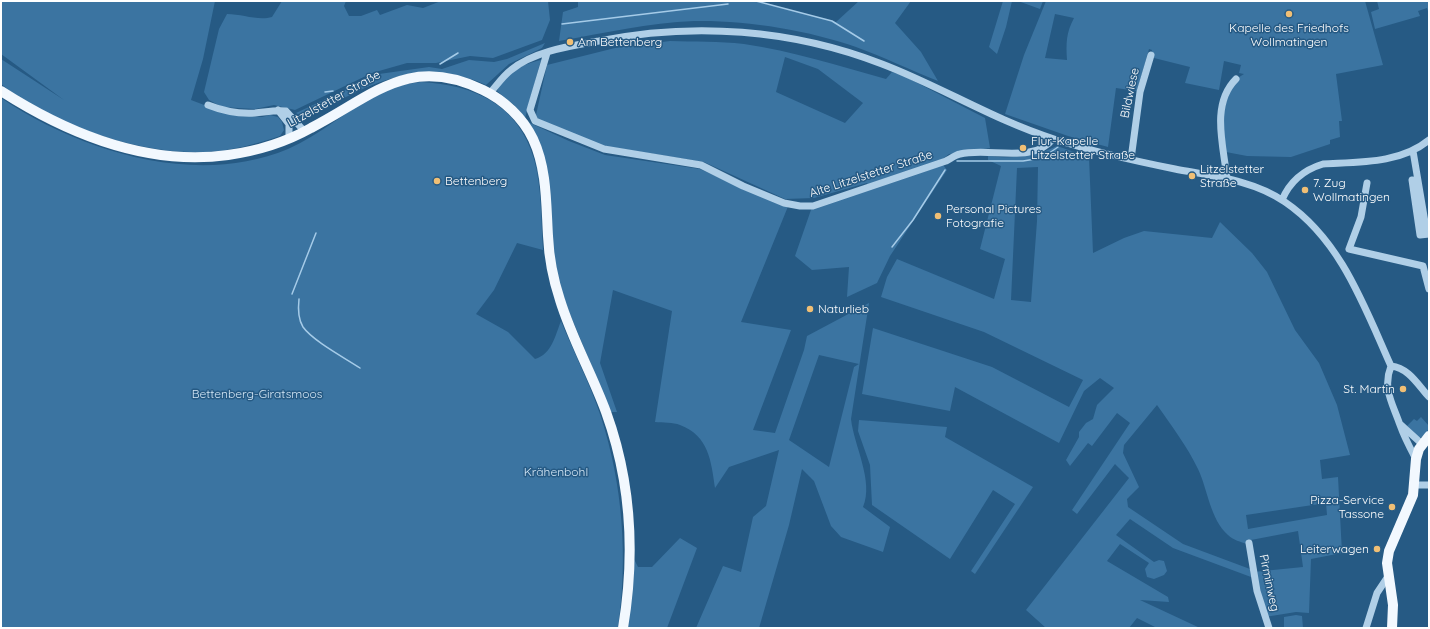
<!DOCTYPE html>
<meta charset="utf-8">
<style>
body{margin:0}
#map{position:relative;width:1430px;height:629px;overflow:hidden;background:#265a84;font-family:Quicksand,sans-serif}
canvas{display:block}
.frame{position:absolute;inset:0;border:2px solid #fff;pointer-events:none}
</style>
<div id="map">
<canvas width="1430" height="629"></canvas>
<div class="frame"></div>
</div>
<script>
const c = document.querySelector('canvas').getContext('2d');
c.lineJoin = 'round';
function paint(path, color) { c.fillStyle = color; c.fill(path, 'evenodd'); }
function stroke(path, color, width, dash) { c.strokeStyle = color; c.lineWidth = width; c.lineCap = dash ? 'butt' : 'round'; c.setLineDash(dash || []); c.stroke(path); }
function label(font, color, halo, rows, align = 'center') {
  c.font = font + ' Quicksand,sans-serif'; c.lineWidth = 3; c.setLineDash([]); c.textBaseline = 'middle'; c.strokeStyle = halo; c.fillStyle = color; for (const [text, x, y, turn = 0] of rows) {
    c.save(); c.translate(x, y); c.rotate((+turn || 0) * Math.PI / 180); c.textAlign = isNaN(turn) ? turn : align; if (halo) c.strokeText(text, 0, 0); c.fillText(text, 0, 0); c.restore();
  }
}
paint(new Path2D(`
 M1 1H215L203 59 191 100 228 114 262 117 270 115 278 117 282 122 284 130 280 136C256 144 231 151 206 152 139 155 53 125 1 84V59L64 100 1 54Z
 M282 1H346L344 6 349 16H361L377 10 380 15 407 5 423 8 441 1H548L550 20 542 40 493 58 470 56 436 63H407L372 73 295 110 274 105 255 109 222 107 209 100 204 92 219 29 227 14C242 14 258 21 272 17Z
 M578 1H754L836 22 859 1H911L895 23 921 52 938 81C910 70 884 57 856 47 808 30 745 20 694 21 649 23 604 33 559 41L563 12 578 7Z
 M1003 1H1012L1006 27 997 54 989 47Z
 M1018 1H1043L1040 9Z
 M1046 1H1365L1383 65 1336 74 1342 121H1339L1340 137 1330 140V144L1291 157 1247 156 1226 152 1222 111 1236 79 1244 74 1239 73 1241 65 1224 61 1219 90 1185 83 1190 67 1150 57 1152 50 1149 49 1137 91 1116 88 1108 147 1068 136 1005 114 1024 55ZM1055 14 1074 18C1066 33 1066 43 1067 60L1045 58Z
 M1377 1H1429V14L1427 8 1418 11 1420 16 1375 29 1371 12 1379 9Z
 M670 41C694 42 719 41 744 44 792 51 839 66 886 79L892 72 904 76 985 118 990 148 949 154 940 161 947 170 890 256 877 283 847 297 849 267 812 270 795 256 812 207 868 185 867 183 814 198 785 199 704 162 604 146 537 120 536 115 547 65 615 48ZM785 57 818 69 863 103 845 123 776 92Z
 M545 43 542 48 509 64 486 85C417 54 364 87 305 119L296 113 379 74 429 67 442 69 469 60 494 62 507 59Z
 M541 60 525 118 514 105 497 91C505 73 523 64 541 60Z
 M421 82C474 85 518 104 534 159 542 188 541 221 543 250L517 243 494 290 476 314 508 332 535 359C552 354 555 336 561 321 574 353 590 384 601 417 623 486 628 557 618 628H1V98C80 151 195 188 288 149 320 135 347 110 378 94 392 86 406 84 421 82Z
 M528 122 569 141 605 155 700 169 742 188 789 204 741 322 791 330 753 430 775 433 804 350 807 336 869 303 851 419C854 446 874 481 863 507L890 527 883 552 841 537 831 526 814 481 802 469 789 525 759 628H696L723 566 741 572 753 517 766 506 779 450 729 467 715 488C711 461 709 436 680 425 673 422 663 423 655 422L672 311 613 290 600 363 617 412H611L564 300 557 277ZM819 355 859 364 854 367 829 467 789 440Z
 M1057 146 1089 157 1093 253 1124 238 1144 231 1212 238 1220 222 1252 253 1267 272 1295 330 1319 363 1337 405 1350 455 1320 460 1322 479 1338 477 1342 553 1311 559 1309 613 1296 612 1265 617 1253 572 1303 567 1298 531 1251 540 1247 544C1241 542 1233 540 1228 535 1210 519 1208 490 1198 469 1187 446 1171 425 1157 405L1124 445 1123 453 1139 487 1127 499 1128 507 1183 544 1250 569 1251 577 1173 548 1130 519 1116 535 1154 562 1159 560 1164 561 1167 571 1164 575 1154 579 1147 577 1145 569 1149 563 1120 544 1107 561 1168 597 1169 602 1140 600 1200 628H1157L1137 618 1129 628H1046L1026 610 1129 478 1115 464 1077 514 1072 510 1130 423 1117 413 1092 446 1088 443 1070 466 1066 460 1079 437V432L1086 423 1093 419 1097 405 1114 388 1100 378 1084 391 1059 443 955 387 950 411 862 394 873 328 992 367 1069 407 1083 380 984 332 881 297 887 277 897 259 994 299 1005 259 980 249 1001 166 988 160V156C1014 159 1034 157 1057 146ZM1038 167 1037 221 1031 302 1011 300 1017 168ZM1326 503 1327 515 1248 529 1246 515Z
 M1421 417 1429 426V429L1422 437 1418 438 1407 426 1414 419 1417 421Z
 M859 420 947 427 945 437 1033 487 975 574 971 571 1015 504 993 490 950 559 872 505 870 465 858 431Z
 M680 538 697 548 667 628H626L633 557 638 567H652Z
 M1296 615 1302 616 1303 628H1284V617Z`), '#3b74a1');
stroke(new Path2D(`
 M756 1 832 21 864 41
 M562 24 728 4
 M440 64 458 53
 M325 92 333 91
 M957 161H1023L1042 158 1058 147
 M892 247 913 220 945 170
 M292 294 316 233
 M299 299C298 308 298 319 303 327 313 341 345 358 360 368`), '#a5cbe8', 1.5);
stroke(new Path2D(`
 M547 53 530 110 535 121 604 149 701 165 743 186 784 203 800 206H813L946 161C950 159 955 155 960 154 988 147 1034 164 1053 139
 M490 93C497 85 503 76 511 70 534 51 571 46 599 41 693 22 792 29 882 64 940 86 994 120 1054 139 1094 152 1135 161 1175 169 1212 176 1254 180 1285 202 1341 240 1364 306 1391 366
 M208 105C223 111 238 114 255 113 266 112 275 110 286 111L305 132
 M278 110 289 124V139
 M1413 151 1427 234
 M1131 159 1140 92 1151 55
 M1227 179C1224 147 1210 105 1236 79
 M1418 181 1412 180 1420 235 1429 234
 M1282 200C1290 181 1303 170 1323 164 1358 162 1400 164 1429 140
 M1349 249 1423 266 1429 289
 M1349 249 1361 217 1367 183
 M1391 366C1382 389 1393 404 1400 425 1405 439 1409 446 1416 459
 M1391 366C1409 368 1418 385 1429 397
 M1400 424 1422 444
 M1415 485H1429
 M1249 543 1257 591 1269 628
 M1366 628 1377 593 1389 575`), '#b0cfe7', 7);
stroke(new Path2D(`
 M1 91C68 134 148 166 228 155 257 151 286 142 311 128 373 96 409 54 483 90 504 100 523 118 533 139 547 169 546 203 548 236 549 258 553 279 560 300 572 339 592 374 606 412 631 481 635 556 623 628
 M1392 628 1393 605 1387 563 1389 551 1413 495 1416 459 1419 449 1429 436`), '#f2f8fe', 10);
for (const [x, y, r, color] of [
 [1289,14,4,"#f0bf75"],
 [570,42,4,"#f0bf75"],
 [1023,148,4,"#f0bf75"],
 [1192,176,4,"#f0bf75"],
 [437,181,4,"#f0bf75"],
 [1305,190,4,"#f0bf75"],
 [938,216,4,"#f0bf75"],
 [810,309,4,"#f0bf75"],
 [1403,389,4,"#f0bf75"],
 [1392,507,4,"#f0bf75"],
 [1377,549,4,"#f0bf75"]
]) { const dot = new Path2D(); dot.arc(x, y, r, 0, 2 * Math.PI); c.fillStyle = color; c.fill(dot); stroke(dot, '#265a84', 1.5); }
label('12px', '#fff', '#265a84', [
 ["Kapelle des Friedhofs",1289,28,"center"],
 ["Wollmatingen",1289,42,"center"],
 ["Am Bettenberg",578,42],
 ["Flur-Kapelle",1031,141],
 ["Litzelstetter Straße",1031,155],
 ["Litzelstetter",1200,169],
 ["Straße",1200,183],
 ["Bettenberg",445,181],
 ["7. Zug",1313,183],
 ["Wollmatingen",1313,197],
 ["Personal Pictures",946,209],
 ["Fotografie",946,223],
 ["Naturlieb",818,309],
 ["St. Martin",1395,389,"right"],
 ["Pizza-Service",1384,500,"right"],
 ["Tassone",1384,514,"right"],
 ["Leiterwagen",1369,549,"right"]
], 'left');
label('12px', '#fff', '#265a84', [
 ["Bildwiese",1130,93,-78],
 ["Litzelstetter Straße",334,99,-29],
 ["Alte Litzelstetter Straße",871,174,-18],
 ["Pirminweg",1269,583,78]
]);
label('12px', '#d4e7f6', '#265a84', [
 ["Bettenberg-Giratsmoos",257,394],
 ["Krähenbohl",556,472]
]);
</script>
